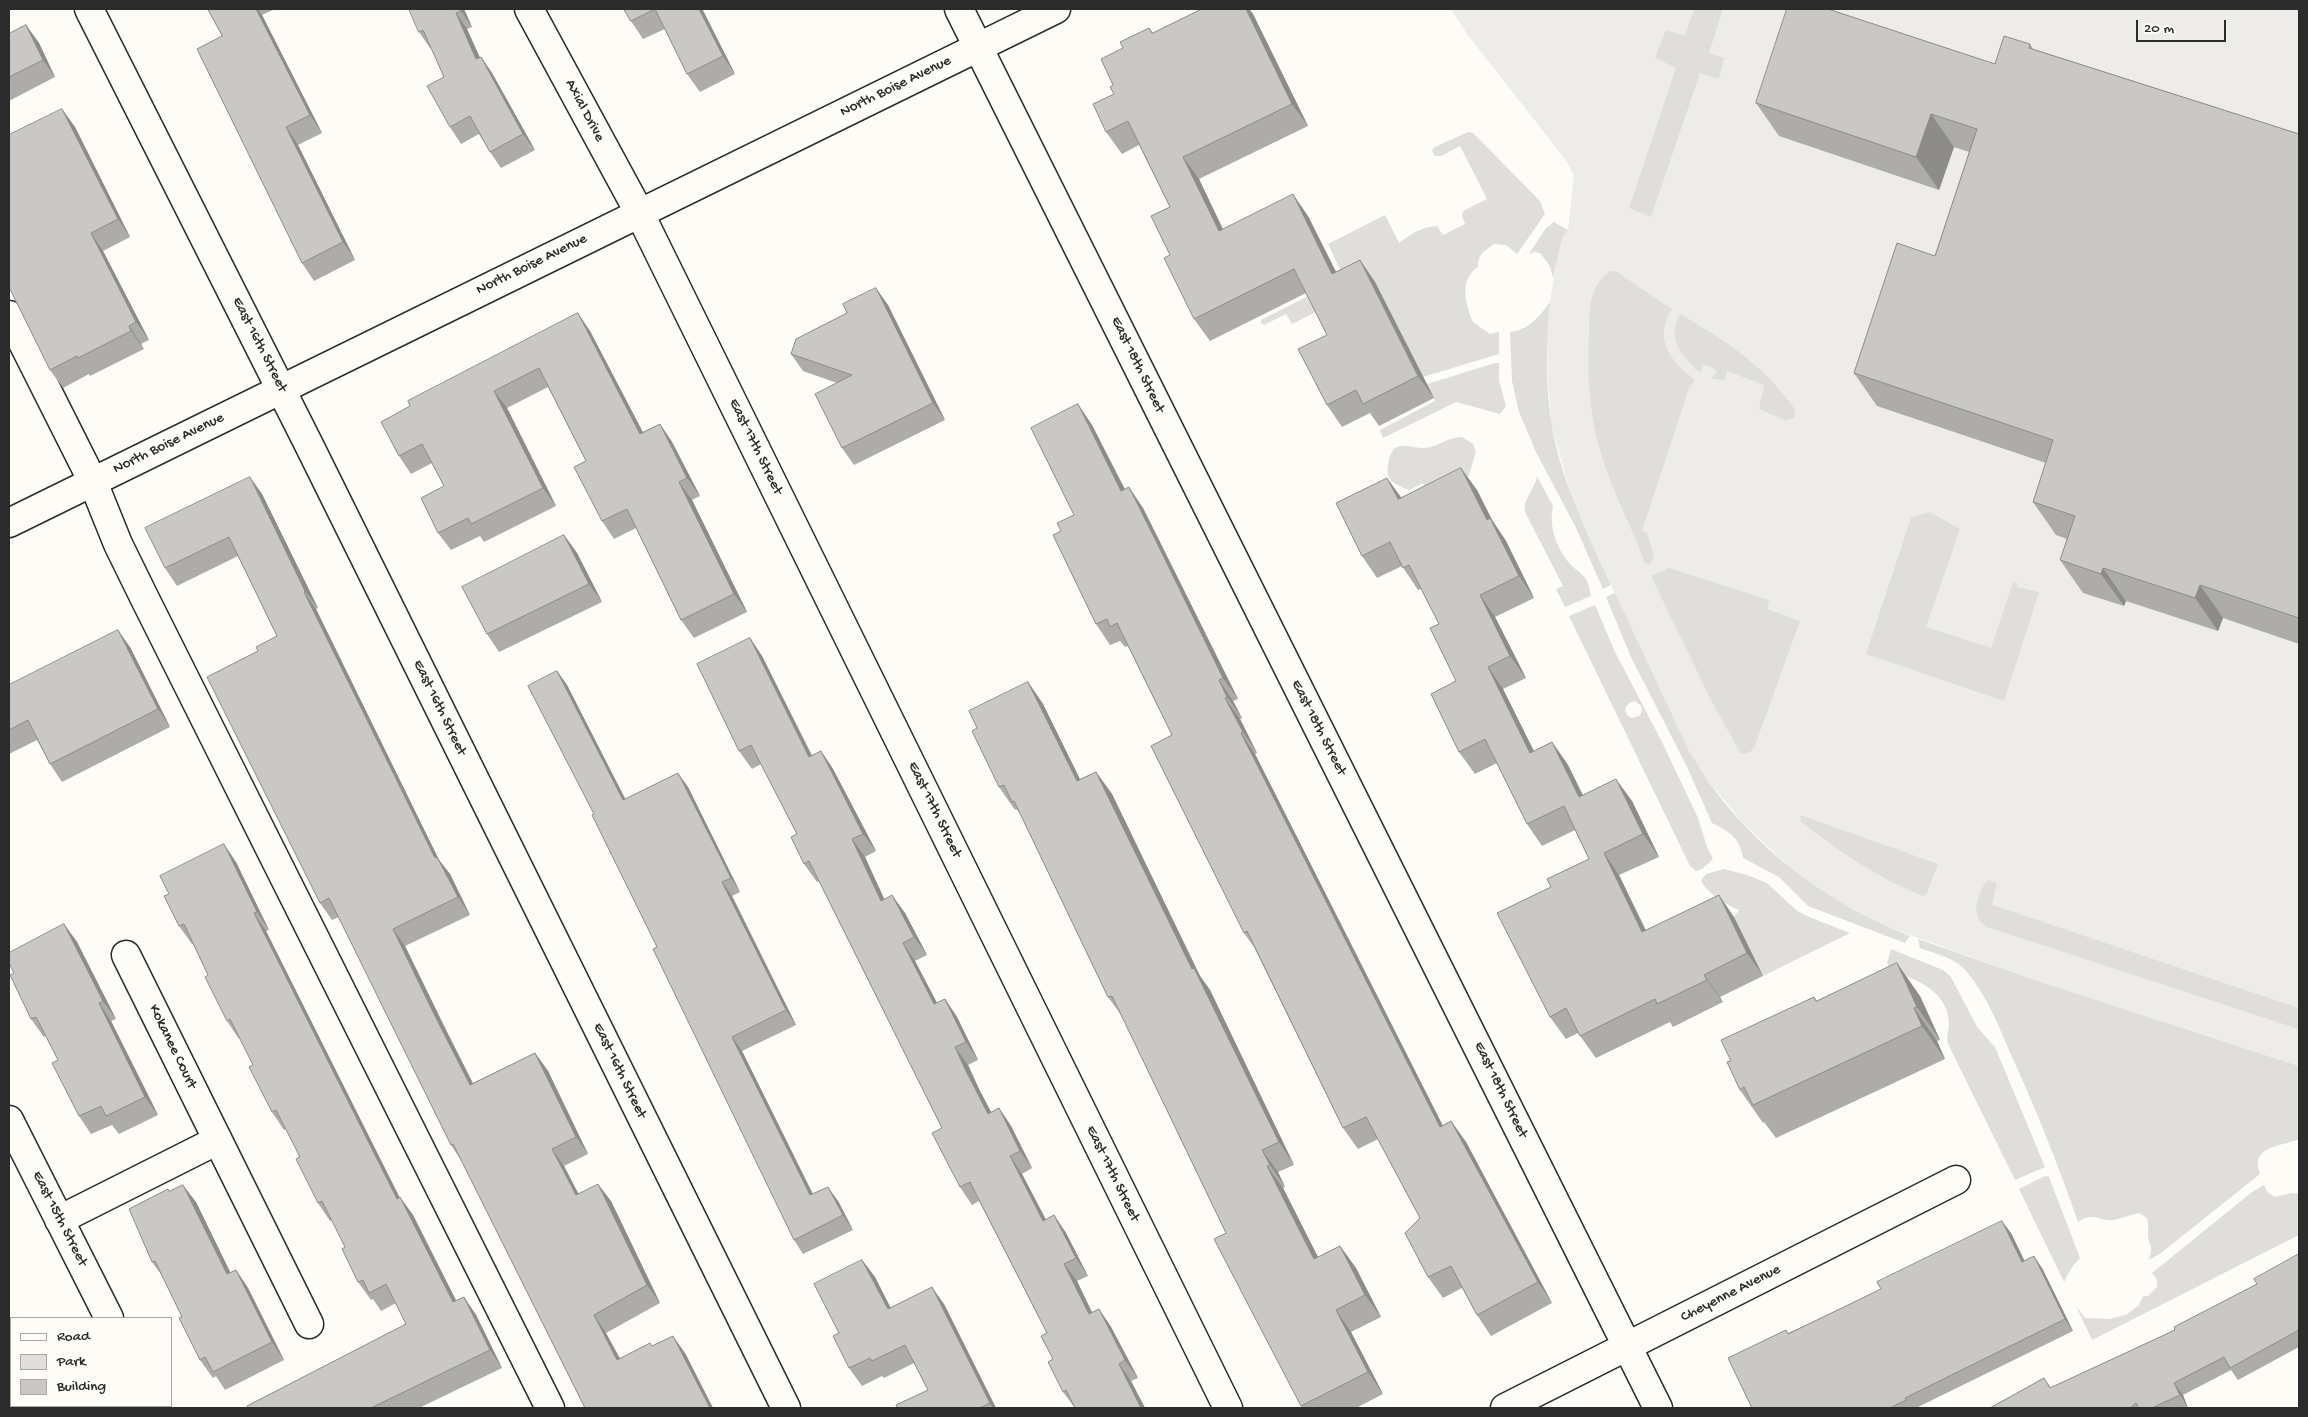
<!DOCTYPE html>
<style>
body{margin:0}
#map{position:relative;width:2308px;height:1417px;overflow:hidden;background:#fdfcf7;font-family:"Gochi Hand",sans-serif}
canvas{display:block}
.frame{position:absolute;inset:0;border:10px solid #2b2b2b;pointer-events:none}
.legend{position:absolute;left:10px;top:1317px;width:162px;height:90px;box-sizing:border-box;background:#fdfcf7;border:1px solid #a9a8a5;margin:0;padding:6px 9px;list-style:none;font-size:15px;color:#2b2b2b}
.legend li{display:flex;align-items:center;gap:10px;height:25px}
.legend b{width:25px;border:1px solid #a9a8a5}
.scale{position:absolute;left:2136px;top:20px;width:90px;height:22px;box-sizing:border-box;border:2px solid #2b2b2b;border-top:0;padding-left:6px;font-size:15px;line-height:18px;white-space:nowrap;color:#2b2b2b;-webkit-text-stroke:4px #fdfcf7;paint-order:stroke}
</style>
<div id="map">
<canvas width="2308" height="1417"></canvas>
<div class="frame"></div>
<ul class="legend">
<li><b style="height:6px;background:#fdfcf7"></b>Road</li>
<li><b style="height:14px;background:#dfdeda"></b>Park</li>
<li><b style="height:14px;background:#c9c8c4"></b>Building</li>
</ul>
<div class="scale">20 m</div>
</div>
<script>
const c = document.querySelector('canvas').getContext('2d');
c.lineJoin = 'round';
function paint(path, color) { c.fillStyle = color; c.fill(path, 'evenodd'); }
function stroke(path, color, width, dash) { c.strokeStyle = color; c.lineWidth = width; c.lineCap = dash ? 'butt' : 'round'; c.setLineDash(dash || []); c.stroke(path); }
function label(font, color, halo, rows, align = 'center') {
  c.font = font + ' "Gochi Hand",sans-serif'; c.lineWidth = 4; c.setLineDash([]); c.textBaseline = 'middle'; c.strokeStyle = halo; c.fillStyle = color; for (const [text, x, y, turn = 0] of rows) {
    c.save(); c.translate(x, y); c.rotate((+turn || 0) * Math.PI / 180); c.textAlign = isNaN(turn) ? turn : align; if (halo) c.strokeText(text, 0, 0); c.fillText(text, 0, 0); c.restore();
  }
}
paint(new Path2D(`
 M1451 9H2299V1066L2038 981 1885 926 1828 896 1796 873 1744 824 1725 801 1701 772 1689 751 1626 618 1573 501 1552 428 1548 386 1547 341 1550 302 1557 257 1562 238 1568 230 1574 175 1565 159 1467 34Z`), '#edece8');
paint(new Path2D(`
 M1694 9H1723L1709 53 1724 58 1719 79 1700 73 1651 217 1629 208 1676 68 1655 58 1666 30 1685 36Z
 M1468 132 1473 133 1540 201 1545 214 1517 254 1506 245 1494 244C1485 250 1477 255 1478 267 1459 280 1465 303 1473 322L1490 334 1499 332V354L1423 377 1375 282 1292 324 1286 314 1264 325 1261 323V320L1344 278 1328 244 1385 215 1399 243C1409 235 1424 226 1437 226L1443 235 1465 224 1462 216 1463 211 1487 199 1460 146 1441 156H1435L1432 150 1435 147Z
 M1554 222 1568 230 1562 238 1553 278 1550 266 1540 253 1534 252 1529 254 1546 228Z
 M1610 271H1616L1623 276 1672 309C1653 340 1670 360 1695 380L1689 388 1642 531 1647 533 1654 556 1650 564 1645 563C1632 527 1613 493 1602 457 1589 417 1587 374 1589 332 1590 307 1588 288 1610 271Z
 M1550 302C1546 343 1545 386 1552 427 1562 483 1588 534 1611 585L1603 589 1576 528 1536 452 1519 412 1512 381 1510 332C1529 330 1539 317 1550 302Z
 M1680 314C1728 343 1756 359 1792 405L1795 411 1794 418 1785 420 1759 409 1764 385 1727 371 1725 380 1711 379 1717 372 1712 367 1703 365 1701 373C1682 356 1666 340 1680 314Z
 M1495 363H1499V380L1506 406 1500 414 1456 402 1383 438 1380 430 1435 401 1427 384Z
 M1462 437 1473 444 1476 451 1469 475 1465 481 1429 494 1423 483 1409 490C1392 483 1384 480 1389 460 1390 456 1391 452 1394 449 1403 442 1415 449 1425 448 1439 447 1447 437 1462 437Z
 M1537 476 1553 506C1548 528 1558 552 1573 567 1578 571 1584 575 1587 581 1589 585 1590 591 1591 596L1565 607 1556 589 1563 586 1525 512C1523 498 1535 489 1537 476Z
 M1929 512 1960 529 1926 627 1991 648 2013 582 2017 583V587L2039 592 2004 701 1866 654 1911 518Z
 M1669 568 1769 600 1767 609 1800 621 1754 748 1750 752 1741 754 1711 700 1651 576Z
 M1615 593 1689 751C1739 837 1818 900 1910 936L1905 943 1808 906 1779 877 1743 858C1740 838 1729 831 1712 823L1687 767 1631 657 1606 597Z
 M1595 605 1615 652 1662 742 1698 818 1707 847 1713 859 1702 869 1696 871 1690 866 1569 616ZM1635 701 1641 706 1642 712 1639 716 1631 718 1627 715 1625 709 1629 703Z
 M1800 816H1803L1938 864 1926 895 1923 896C1877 878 1840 851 1801 822Z
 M1724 869 1747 875 1767 883 1796 910 1809 917 1850 933 1763 976 1734 917 1739 910C1728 906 1704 891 1701 880L1706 874Z
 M1988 880 1997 883 1992 905 2299 1008V1029L1987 927C1983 923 1978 920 1977 914 1974 905 1981 887 1988 880Z
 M1918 939 2038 981 2299 1066V1139C2281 1147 2250 1145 2260 1174L2161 1253 2149 1260C2154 1243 2149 1248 2148 1235 2148 1228 2149 1225 2147 1218L2139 1213C2130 1215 2123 1218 2114 1220 2100 1222 2094 1211 2078 1222 2059 1167 2037 1112 2013 1059 2000 1030 1988 997 1967 972 1956 958 1936 954 1920 948Z
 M1891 949 1943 970 1951 977 1977 1027 1995 1047 2045 1167 2015 1180 1949 1046C1945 1035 1949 1034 1949 1023 1948 996 1925 983 1903 975L1895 978 1887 963Z
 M2045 1176 2049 1177 2080 1258 2072 1267 2064 1282 2019 1189Z
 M2264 1185 2267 1192 2275 1197 2291 1193 2299 1194V1235L2092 1340 2076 1306 2085 1318 2109 1319 2126 1315 2139 1305 2143 1296H2148L2157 1287V1280L2152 1273 2252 1192Z`), '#dfdeda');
const street = new Path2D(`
 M89 9 309 445 786 1408
 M529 9 639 212 1228 1408
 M959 9 1658 1408
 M9 315 93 482 118 544 145 599 550 1408
 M126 955 309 1324
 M9 1120 109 1318
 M59 1220 218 1140
 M153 1406 154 1408
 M1505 1408 1956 1180`);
const secondary = new Path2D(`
 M9 523 1056 9`);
stroke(street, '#2b2b2b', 31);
stroke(secondary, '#2b2b2b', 31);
stroke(street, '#fdfcf7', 28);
stroke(secondary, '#fdfcf7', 28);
paint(new Path2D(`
 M208 9H272L273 10 262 15 322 133 298 145 355 260 314 281 302 263 222 36Z
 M464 9 472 27 467 29 479 57H481L492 73 535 150 501 168 490 152 479 134 461 144 450 127 444 77 431 48H430L419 32Z
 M624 9H705L703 10 735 74 700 92 687 74 665 29 643 39 631 21Z
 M1246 9H1249L1253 14 1308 126 1199 179 1223 229 1308 216 1336 272 1360 260 1375 282 1434 398 1379 426 1370 413 1342 427 1327 405V335L1306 293 1210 341 1194 319 1170 255V207L1139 145 1122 154 1106 132 1114 94 1113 85 1123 48 1149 28 1153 33Z
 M26 25 39 43 55 77 9 101V34Z
 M2030 44 2033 49 2299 134V644L2223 618 2218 631 2126 601 2124 606 2083 593 2060 560 2067 539 2056 535 2033 502 2046 463 1877 406 1854 373 1935 256 1969 152 1954 147 1939 190 1779 136 1756 103 1995 64Z
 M62 109 75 127 130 237 103 251 149 340 141 344 144 349 90 376 89 374 63 388 50 370Z
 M888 305 945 420 854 465 842 448 837 383 803 371 791 354Z
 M590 331 643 432 660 424 672 442 700 496 692 500 747 612 694 638 681 620 636 528 614 539 602 521 586 461 548 387 507 408 556 506 484 542 480 536 451 550 438 533 444 486 432 463 411 474 399 456 381 422Z
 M1092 425 1125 489 1143 508 1169 560 1238 699 1233 701 1242 718 1240 719 1257 753 1255 754 1443 1126 1451 1121 1466 1142 1552 1303 1491 1336 1477 1315 1462 1288 1443 1298 1428 1277 1420 1218 1378 1139 1358 1149 1343 1128 1254 947 1244 933 1172 735 1128 646 1125 647 1120 641 1110 645 1096 624 1061 531 1074 515Z
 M1477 490 1492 520 1506 541 1534 598 1495 617 1526 678 1503 689 1534 751 1552 742 1568 765 1583 795 1632 801 1659 857 1619 875 1646 930 1734 917 1763 976 1720 997 1723 1002 1673 1027 1670 1022 1596 1058 1578 1033 1566 1039 1550 1017 1551 887 1589 859 1575 830 1542 846 1527 824 1497 763 1475 774 1459 752 1456 681 1439 624 1421 589 1418 590 1402 566 1377 578 1362 556 1401 498Z
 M262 494 318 608 316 609 439 860 450 874 470 915 405 946 446 1030 473 1083 535 1053 548 1071 588 1154 564 1166 578 1194 611 1201 660 1303 606 1333 620 1358 652 1346 685 1353 713 1408H585L463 1163 451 1145 339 917 332 920 320 903 258 651 277 636 238 556 177 586 165 568Z
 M564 535 577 553 602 602 499 652 487 634Z
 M750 638 762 656 812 755 821 751 833 769 876 851 865 857 884 899 905 913 927 955 915 961 937 1003 945 999 957 1017 978 1060 968 1065 979 1089 991 1112 999 1108 1011 1126 1032 1168 1022 1174 1046 1220 1054 1215 1066 1233 1088 1276 1077 1281 1092 1312 1099 1309 1111 1327 1138 1378 1131 1381 1145 1408H1075L1063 1392 1053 1359 1047 1333 979 1201 972 1205 960 1187 942 1128 819 881 817 882 804 864 797 834 761 764 752 769 739 751Z
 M130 647 170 727 62 782 50 764 37 740 9 754V685Z
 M557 671 567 685 625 799 688 787 740 892 732 896 796 1025 742 1051 813 1194 838 1201 853 1230 803 1254 794 1240 657 947 594 814Z
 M1028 682 1043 704 1080 779 1096 772 1112 794 1200 976 1210 990 1294 1165 1278 1172 1285 1187 1283 1188 1318 1257 1340 1246 1356 1268 1381 1317 1351 1332 1383 1394 1356 1408H1302L1301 1406 1226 1233 1122 1016 1108 997 1020 813 1016 809 1015 810 999 787 977 728Z
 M236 862 269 930 266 931 399 1197 413 1215 456 1301 464 1297 476 1315 502 1368 419 1408H248L406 1324 396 1303 381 1311 373 1299 371 1300 358 1282 345 1247 332 1220 330 1221 318 1203 300 1157 286 1129 284 1130 272 1112 253 1065 240 1038 239 1039 227 1021 208 975 193 944H192L179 926Z
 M64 924 77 942 116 1019 111 1021 158 1115 119 1134 112 1125 91 1134 79 1116 58 1060 46 1036 44 1037 31 1019 14 973Z
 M1920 996 1940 1040 1937 1041 1945 1059 1776 1138 1764 1122 1763 1123 1740 1090 1814 997 1817 1001Z
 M170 1191 196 1202 230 1273 236 1270 248 1288 284 1360 225 1390 216 1376 213 1378 200 1360 182 1317 163 1277 152 1262Z
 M2011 1233 2024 1261 2042 1268 2073 1331 1916 1408H1752L1788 1333Z
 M2299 1254V1347L2238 1380 2231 1370 2183 1395 2188 1408H1990L2044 1378 2051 1388 2175 1330 2257 1284Z
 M862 1260 875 1277 890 1308 944 1304 996 1408H897L928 1390 914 1363 884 1378 882 1376 862 1386 849 1368 839 1333Z`), '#adaca9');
paint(new Path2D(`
 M256 9H258L262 15 322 133 310 115Z
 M460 9H464L472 27 461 11Z
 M699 9H702L735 74 723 56Z
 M1246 9H1249L1253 14 1308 126 1292 104Z
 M456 13 467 29 488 75 476 59Z
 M26 25 39 43 55 77 43 60Z
 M481 57 492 73 535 150 523 134Z
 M62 109 75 127 130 237 118 219Z
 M1931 114 1954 147 1939 190 1916 157Z
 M286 127 298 145 355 260 343 242Z
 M1183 157 1199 179 1234 253 1219 231Z
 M1293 194 1308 216 1348 296 1332 274Z
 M91 233 103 251 149 340 136 322Z
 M1360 260 1375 282 1434 398 1418 376Z
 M876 288 888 305 945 420 933 403Z
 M578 313 590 331 653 452 640 434Z
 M129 326 141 344 144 349 131 331Z
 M494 391 507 408 556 506 543 488Z
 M1078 404 1092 425 1136 512 1121 491Z
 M660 424 672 442 700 496 687 478Z
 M1461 468 1477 490 1492 520 1506 541 1534 598 1519 576 1487 520Z
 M250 477 262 494 318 608 305 591Z
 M1387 478 1403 500 1398 499Z
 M679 482 692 500 747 612 734 594Z
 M1129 487 1143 508 1238 699 1223 678Z
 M564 535 577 553 602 602 589 584Z
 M2103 568 2126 601 2124 606 2101 574Z
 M2200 585 2223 618 2218 631 2195 598Z
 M304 592 316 609 439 860 450 874 470 915 458 897 435 858Z
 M1480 595 1495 617 1526 678 1510 656Z
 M118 630 130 647 170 727 158 709Z
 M750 638 762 656 821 775 809 757Z
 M1488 667 1503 689 1546 776 1530 753Z
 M557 671 567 685 633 814 623 800Z
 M1219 680 1233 701 1242 718 1227 697Z
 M1028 682 1043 704 1092 804 1077 781Z
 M1225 698 1240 719 1257 753 1243 732Z
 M1241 733 1255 754 1454 1148 1440 1127Z
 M1552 742 1568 765 1594 819 1579 797Z
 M821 751 833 769 876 851 863 834Z
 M1096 772 1112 794 1200 976 1210 990 1294 1165 1279 1142 1192 969Z
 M678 773 688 787 740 892 731 878Z
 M1616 779 1632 801 1659 857 1643 834Z
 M852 839 865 857 893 918 881 901Z
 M224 844 236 862 269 930 257 912Z
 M1604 853 1619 875 1657 955 1642 932Z
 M722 882 732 896 796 1025 786 1010Z
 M892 895 905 913 927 955 914 937Z
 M1719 895 1734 917 1763 976 1747 953Z
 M254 913 266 931 409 1216 397 1199Z
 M64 924 77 942 116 1019 103 1001Z
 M393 929 405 946 446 1030 482 1102 470 1085 433 1012Z
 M903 943 915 961 947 1022 934 1004Z
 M1897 963 1920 996 1940 1040 1917 1007Z
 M1704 975 1720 997 1723 1002 1707 980Z
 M945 999 957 1017 978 1060 966 1042Z
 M99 1003 111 1021 158 1115 145 1097Z
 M1914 1008 1937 1041 1945 1059 1922 1026Z
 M732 1037 742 1051 820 1209 810 1195Z
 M955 1047 968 1065 979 1089 1001 1131 988 1114 966 1071Z
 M535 1053 548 1071 588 1154 576 1137Z
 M999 1108 1011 1126 1032 1168 1020 1151Z
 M1451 1121 1466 1142 1552 1303 1538 1282Z
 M552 1149 564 1166 588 1212 576 1195Z
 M1262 1150 1278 1172 1285 1187 1270 1165Z
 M1010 1156 1022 1174 1056 1239 1043 1221Z
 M1267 1166 1283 1188 1330 1281 1314 1259Z
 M598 1184 611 1201 660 1303 647 1285Z
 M183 1185 196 1202 240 1292 227 1274Z
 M828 1187 838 1201 853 1230 843 1215Z
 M400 1197 413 1215 466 1320 453 1302Z
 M1054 1215 1066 1233 1088 1276 1076 1258Z
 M2002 1221 2011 1233 2031 1274 2022 1262Z
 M1340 1246 1356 1268 1381 1317 1365 1295Z
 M2034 1256 2042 1268 2073 1331 2065 1319Z
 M862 1260 875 1277 900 1326 888 1309Z
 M1064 1264 1077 1281 1101 1332 1089 1314Z
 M236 1270 248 1288 284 1360 272 1342Z
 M932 1287 944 1304 996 1408H993L990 1403Z
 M464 1297 476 1315 502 1368 490 1350Z
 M1099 1309 1111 1327 1138 1378 1125 1360Z
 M1336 1310 1351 1332 1383 1394 1368 1372Z
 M594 1315 606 1333 629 1377 617 1360Z
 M673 1336 685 1353 713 1408H710Z
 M1119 1364 1131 1381 1145 1408H1141Z
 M2174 1383 2183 1395 2188 1408 2180 1395Z
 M9 1389 11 1394V1404L9 1399Z
 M12 1406H17L18 1408H13Z`), '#8d8c89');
const building = new Path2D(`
 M208 9H256L310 115 286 127 343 242 302 263 197 49 222 36Z
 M409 9H460L461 11 456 13 476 59 481 57 523 134 490 152 470 116 450 127 427 86 444 77 423 30 419 32Z
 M624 9H699L723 56 687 74 655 9 631 21Z
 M1202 9H1246L1292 104 1183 157 1219 231 1293 194 1332 274 1360 260 1418 376 1363 404 1356 390 1327 405 1298 349 1327 335 1294 269 1194 319 1164 258 1170 255 1151 216 1170 207 1128 121 1106 132 1093 104 1114 94 1110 87 1113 85 1101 59 1123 48 1120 42 1149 28 1152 33Z
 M1787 9H1828L1995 64 2004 36 2030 44 2029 48 2299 134V618L2200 585 2195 598 2103 568 2101 574 2060 560 2075 516 2033 502 2053 440 1854 373 1897 243 1935 256 1977 129 1931 114 1916 157 1756 103Z
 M26 25 43 60 9 77V34Z
 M62 109 118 219 91 233 136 322 129 326 131 331 78 358 77 356 50 370 9 287V135Z
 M876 288 933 403 842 448 815 394 852 375 791 354 796 339 847 313 843 304Z
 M578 313 640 434 660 424 687 478 679 482 734 594 681 620 627 509 602 521 574 467 586 461 539 368 494 391 543 488 471 524 468 518 438 533 421 498 444 486 422 444 399 456 381 422 410 406 408 401Z
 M1078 404 1121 491 1129 487 1155 539 1223 678 1219 680 1227 697 1225 698 1243 732 1241 733 1440 1127 1451 1121 1538 1282 1477 1315 1451 1266 1428 1277 1405 1233 1420 1218 1366 1117 1343 1128 1247 931 1244 933 1151 746 1172 735 1117 623 1110 627 1107 619 1096 624 1053 535 1061 531 1057 523 1074 515 1031 428Z
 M1461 468 1487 520 1490 518 1519 576 1480 595 1510 656 1488 667 1530 753 1552 742 1579 797 1616 779 1643 834 1604 853 1642 932 1719 895 1747 953 1704 975 1707 980 1657 1004 1655 999 1580 1036 1566 1008 1550 1017 1497 913 1551 887 1547 879 1589 859 1564 806 1527 824 1485 739 1459 752 1431 694 1456 681 1430 628 1439 624 1409 565 1403 568 1390 542 1362 556 1336 503 1387 478 1398 499Z
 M250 477 305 591 304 592 435 858 437 857 458 897 393 929 433 1012 470 1085 535 1053 576 1137 552 1149 576 1195 598 1184 647 1285 594 1315 617 1360 650 1343 652 1346 673 1336 710 1408H585L453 1144 451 1145 329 898 320 903 207 677 258 651 256 647 277 636 229 537 165 568 145 528Z
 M564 535 589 584 487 634 462 587Z
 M118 630 158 709 50 764 28 720 9 730V685Z
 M750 638 809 757 821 751 863 834 852 839 881 901 892 895 914 937 903 943 934 1004 945 999 966 1042 955 1047 966 1071 988 1114 999 1108 1020 1151 1010 1156 1043 1221 1054 1215 1076 1258 1064 1264 1089 1314 1099 1309 1125 1360 1119 1364 1141 1408H1075L1066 1390 1063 1392 1048 1362 1053 1359 1041 1336 1047 1333 970 1182 960 1187 932 1133 942 1128 809 861 804 864 791 837 797 834 751 745 739 751 697 664Z
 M557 671 623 800 678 773 731 878 722 882 786 1010 732 1037 810 1195 828 1187 843 1215 794 1240 653 949 657 947 592 815 594 814 528 686Z
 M1028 682 1077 781 1096 772 1192 969 1194 968 1279 1142 1262 1150 1270 1165 1267 1166 1314 1259 1340 1246 1365 1295 1336 1310 1368 1372 1301 1406 1214 1239 1226 1233 1112 996 1108 997 1014 801 1012 802 1004 785 999 787 972 731 977 728 969 711Z
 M224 844 257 912 254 913 397 1199 400 1197 453 1302 464 1297 490 1350 371 1408H248L247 1406 406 1324 386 1284 369 1293 363 1280 358 1282 342 1249 345 1247 322 1201 318 1203 296 1159 300 1157 276 1110 272 1112 249 1067 253 1065 230 1019 227 1021 205 977 208 975 184 924 179 926 164 896 169 894 160 876Z
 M64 924 103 1001 99 1003 145 1097 106 1116 101 1106 79 1116 52 1063 58 1060 36 1017 31 1019 10 975 14 973 9 963V953Z
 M1897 963 1917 1007 1914 1008 1922 1026 1753 1105 1744 1087 1740 1090 1727 1062 1731 1061 1721 1040 1814 997 1816 1001Z
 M183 1185 227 1274 236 1270 272 1342 213 1372 205 1357 200 1360 179 1318 182 1317 155 1261 152 1262 129 1209 168 1189 169 1191Z
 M2002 1221 2022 1262 2034 1256 2065 1319 1905 1398 1906 1400 1890 1408H1752L1728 1358 1786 1330 1788 1334 1881 1289 1877 1282Z
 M2299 1254V1330L2230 1368 2224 1357 2174 1383 2180 1395 2152 1408H2139L2136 1403 2130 1408H1990L2044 1378 2050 1388 2175 1330 2174 1327 2257 1284 2254 1279Z
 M862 1260 888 1309 932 1287 990 1403 980 1408H897L896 1405 928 1390 905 1345 872 1361 870 1358 849 1368 833 1336 839 1333 814 1284Z
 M9 1399 11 1406H12L13 1408H9Z`);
paint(building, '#c9c8c4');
stroke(building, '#8d8c89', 1);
label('15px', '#2b2b2b', '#fdfcf7', [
 ["North Boise Avenue",896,87,-26],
 ["Axial Drive",584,111,62],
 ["North Boise Avenue",532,265,-26],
 ["East 16th Street",259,345,63],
 ["East 18th Street",1137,365,64],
 ["North Boise Avenue",169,444,-26],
 ["East 17th Street",755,447,64],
 ["East 16th Street",439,708,64],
 ["East 18th Street",1318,728,63],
 ["East 17th Street",934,810,64],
 ["Kokanee Court",172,1047,64],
 ["East 16th Street",619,1071,64],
 ["East 18th Street",1500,1090,64],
 ["East 17th Street",1112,1174,64],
 ["East 15th Street",59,1219,63],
 ["Cheyenne Avenue",1731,1294,-27]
]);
</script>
